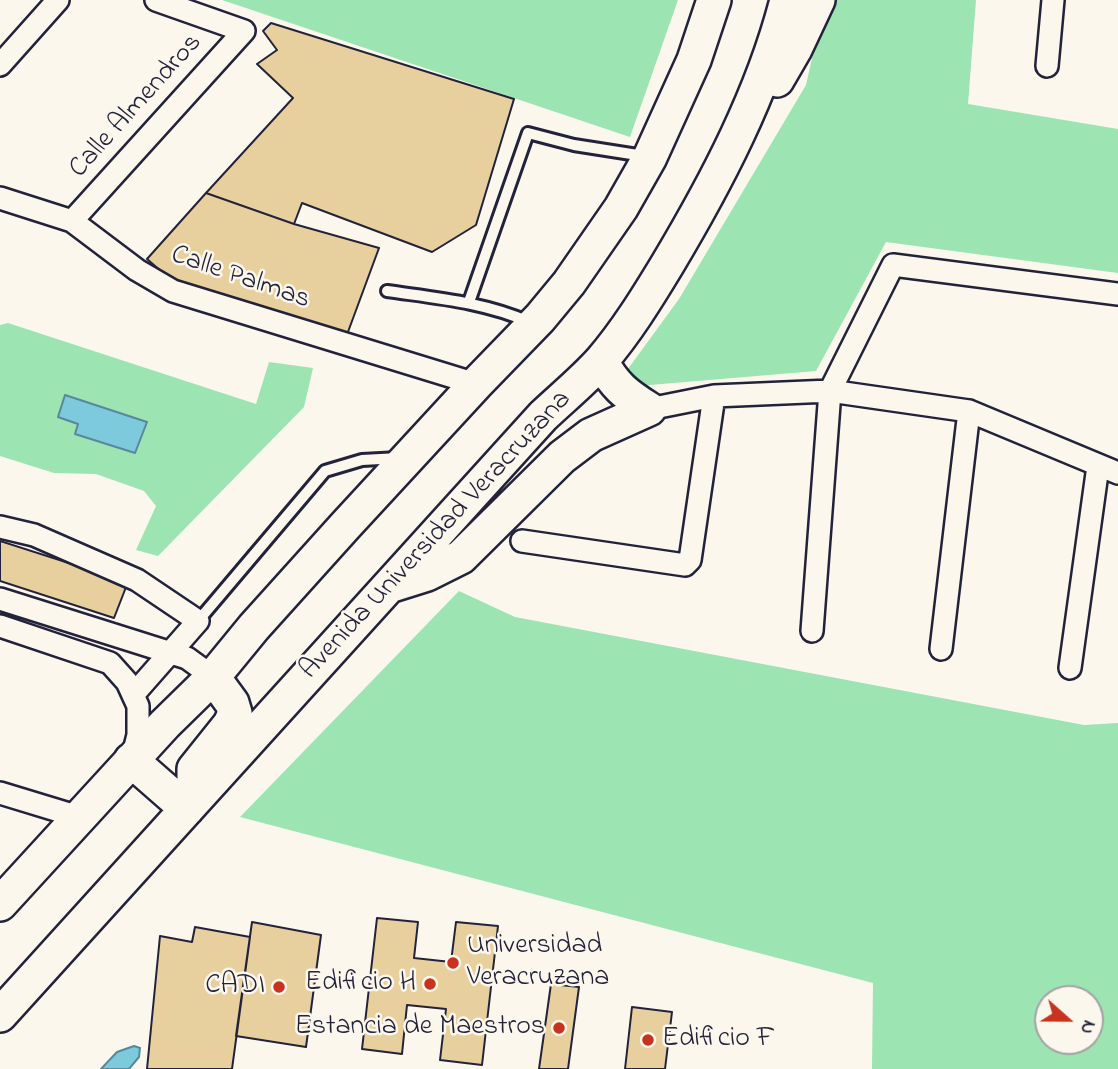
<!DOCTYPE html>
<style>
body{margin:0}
#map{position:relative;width:1118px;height:1069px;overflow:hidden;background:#fbf7ec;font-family:"Indie Flower",sans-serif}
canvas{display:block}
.north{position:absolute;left:1034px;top:985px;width:70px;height:70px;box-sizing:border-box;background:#fbf7ec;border:2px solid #a4a2a5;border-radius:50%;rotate:111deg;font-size:19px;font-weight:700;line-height:28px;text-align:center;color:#22223b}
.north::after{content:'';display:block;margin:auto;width:24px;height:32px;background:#c8321e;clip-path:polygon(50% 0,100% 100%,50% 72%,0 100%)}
</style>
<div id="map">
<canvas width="1118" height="1069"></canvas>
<div class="north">N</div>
</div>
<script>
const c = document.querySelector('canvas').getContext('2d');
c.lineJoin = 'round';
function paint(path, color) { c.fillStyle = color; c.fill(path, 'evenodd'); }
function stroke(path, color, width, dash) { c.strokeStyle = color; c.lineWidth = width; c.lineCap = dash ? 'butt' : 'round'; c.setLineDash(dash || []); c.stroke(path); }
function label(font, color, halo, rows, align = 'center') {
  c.font = font + ' "Indie Flower",sans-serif'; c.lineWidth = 5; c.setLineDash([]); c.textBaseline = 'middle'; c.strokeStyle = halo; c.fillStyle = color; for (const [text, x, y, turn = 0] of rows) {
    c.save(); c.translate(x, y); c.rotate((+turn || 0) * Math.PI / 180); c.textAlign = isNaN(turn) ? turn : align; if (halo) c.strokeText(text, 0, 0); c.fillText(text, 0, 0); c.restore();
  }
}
paint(new Path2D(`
 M222 0H678L630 137Z
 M825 0H976L968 104 1118 129V273L886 242 816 371 614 388 679 299 806 85Z
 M8 323 256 404 269 362 313 368 304 407 158 556 136 550 156 506 144 491 96 474 54 473 0 456V325Z
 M459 591 515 617 1084 725 1118 723V1069H872L873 983 240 817ZM1048 999H1090V1041H1048Z`), '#9ce4b2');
const water = new Path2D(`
 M65 395 147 422 135 453 75 434 78 424 58 417Z
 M134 1046 140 1048 139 1057 129 1069H101L117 1052Z`);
paint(water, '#7dcadc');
stroke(water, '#59879c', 2);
const building = new Path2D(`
 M271 23 514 99 476 225 432 252 302 203 294 224 206 193 293 98 257 64 277 50 263 31Z
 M206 193 294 224 379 248 345 340 178 286 147 259Z
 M0 541 128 582 114 618 0 581Z
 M377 918 418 922 414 958 451 962 456 922 498 926 482 1065 440 1060 446 1009 407 1005 402 1054 362 1049Z
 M252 922 321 935 306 1047 236 1036Z
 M195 927 250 937 232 1069H147L160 936 192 942Z
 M551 984 579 987 568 1069H539Z
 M632 1007 672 1012 665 1069H625Z`);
paint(building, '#e8cf9e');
stroke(building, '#22223b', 2);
const lane = new Path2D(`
 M387 291C435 298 484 302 529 322
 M469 302 528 133 574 145 644 156
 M198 621 325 471 362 460 399 458`);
const street = new Path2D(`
 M0 65 58 0
 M1047 66 1053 0
 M0 198 72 221 137 270 173 291 476 384
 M72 221 244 31 156 0
 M649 409 714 396 830 391 969 411 1118 473
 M0 527 34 535 137 580 198 621 133 695
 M522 541 685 565 690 560 714 396
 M0 599 187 658 213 677
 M0 626 110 663 127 682 138 706V735L133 755
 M812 631 830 391 893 265 1118 294
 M941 649 969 411
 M1070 668 1098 466
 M0 793 79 817`);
const primary = new Path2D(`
 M777 80 795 49 818 0
 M601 361C615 386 625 394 649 409
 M392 585 427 574 461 557 562 457 591 435 649 409
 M131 760 187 809
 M201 793 194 777V769L230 724 235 713 232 703 213 677
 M0 904 165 724 213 677 254 627 345 526 476 384 540 318 569 283 621 208 650 157 694 60 714 0
 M0 1015 543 416C562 398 583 381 601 361 626 332 647 298 667 265 716 183 763 94 787 0`);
stroke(lane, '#22223b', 16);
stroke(street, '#22223b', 26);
stroke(primary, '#22223b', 38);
stroke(lane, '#fbf7ec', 10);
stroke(street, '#fbf7ec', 21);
stroke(primary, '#fbf7ec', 33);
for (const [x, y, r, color] of [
 [453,963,7,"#c8321e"],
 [430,984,7,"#c8321e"],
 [279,987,7,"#c8321e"],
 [559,1028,7,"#c8321e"],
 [648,1040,7,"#c8321e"]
]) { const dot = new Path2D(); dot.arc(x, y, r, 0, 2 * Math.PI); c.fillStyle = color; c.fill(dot); stroke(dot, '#fbf7ec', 2.5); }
label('28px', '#22223b', '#fbf7ec', [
 ["Calle Almendros",137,107,-48],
 ["Calle Palmas",240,279,19],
 ["Avenida Universidad Veracruzana",437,536,-47]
]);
label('28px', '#22223b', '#fbf7ec', [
 ["Universidad",467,947,"left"],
 ["Veracruzana",467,979,"left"],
 ["Edificio H",416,984],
 ["CADI",265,987],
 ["Estancia de Maestros",545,1028],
 ["Edificio F",662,1040,"left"]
], 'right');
</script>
